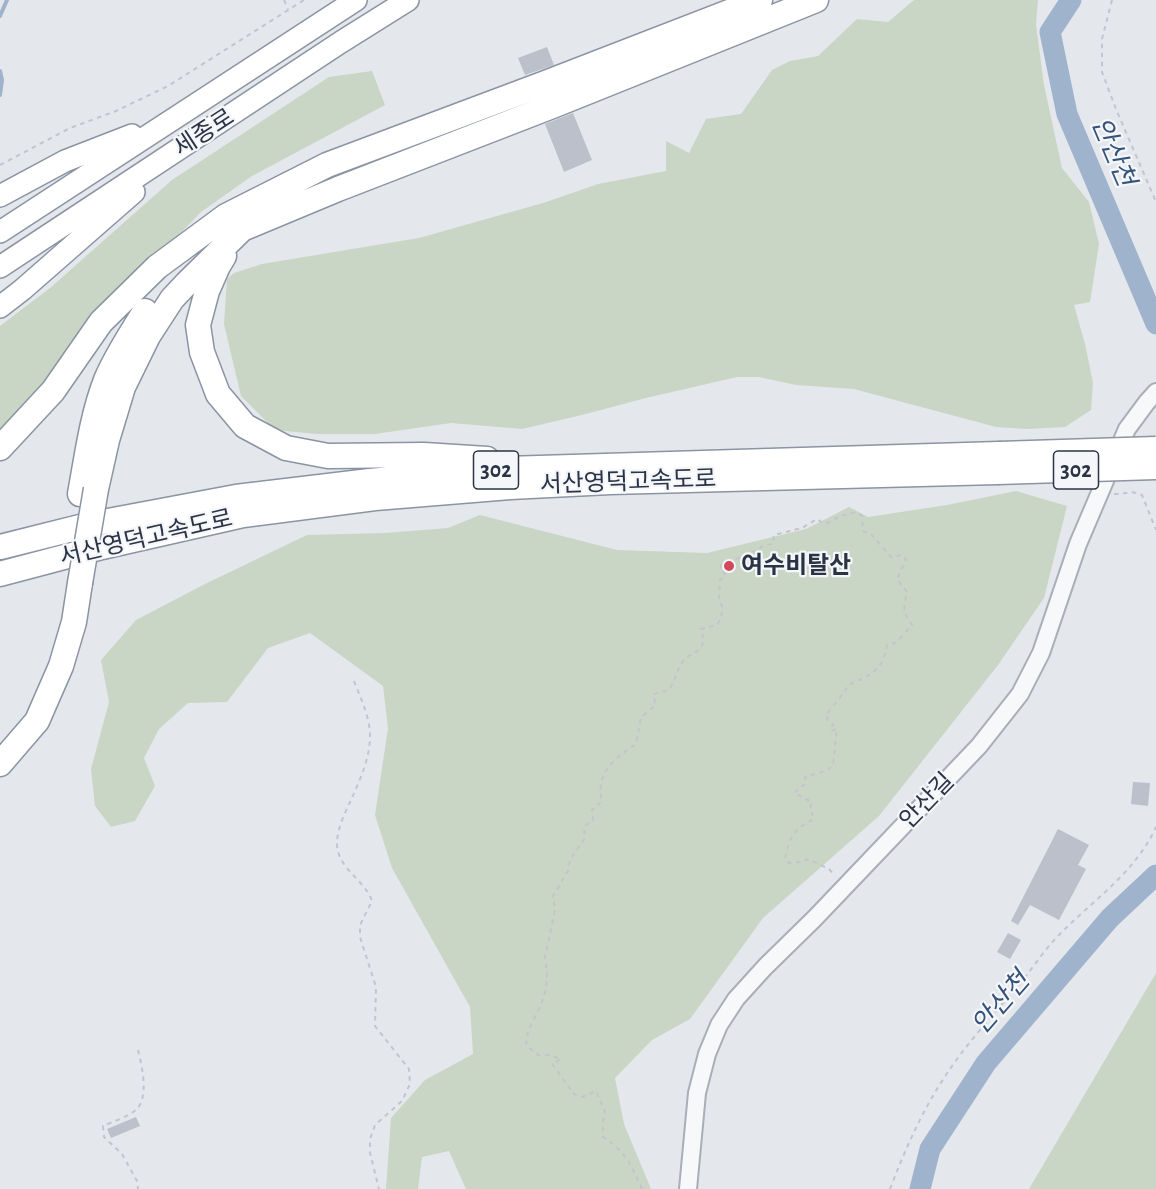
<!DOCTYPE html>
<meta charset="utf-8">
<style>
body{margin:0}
canvas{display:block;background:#e4e7ec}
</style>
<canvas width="1156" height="1189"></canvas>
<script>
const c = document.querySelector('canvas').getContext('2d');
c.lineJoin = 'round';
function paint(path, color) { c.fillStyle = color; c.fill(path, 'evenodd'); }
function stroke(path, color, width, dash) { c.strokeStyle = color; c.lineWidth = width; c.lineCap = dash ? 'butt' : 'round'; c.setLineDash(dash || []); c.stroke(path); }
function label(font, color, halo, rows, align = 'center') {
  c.font = font + ' "Alegreya Sans","Noto Sans KR",sans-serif'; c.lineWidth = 4.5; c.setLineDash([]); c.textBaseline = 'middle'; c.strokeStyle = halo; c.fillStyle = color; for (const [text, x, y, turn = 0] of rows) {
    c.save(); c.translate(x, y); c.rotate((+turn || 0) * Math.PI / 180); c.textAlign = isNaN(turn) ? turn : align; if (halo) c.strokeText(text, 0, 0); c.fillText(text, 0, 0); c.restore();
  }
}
paint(new Path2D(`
 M914 0H1038L1036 25 1044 85 1062 168 1089 202 1099 244 1090 302 1074 305 1085 344 1093 383 1091 410 1065 427 1027 429 996 427 854 389 796 385 759 377H737L646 398 582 415 522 429 451 423 375 434H317L275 430 241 396 224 324 227 279 234 273 262 264 419 238 543 203 598 184 666 171V141L689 153 706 119 741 114 772 70 790 61 818 56 857 19 888 22Z
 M372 71 385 105 252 176 201 212 94 322 24 412 0 433V326L50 288 172 180 329 77Z
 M1016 491 1067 506 1044 598 998 665 879 816 763 918 690 1019 652 1040 615 1078 624 1124 651 1189H466L449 1151 422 1157 418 1189H386L391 1118 425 1080 473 1054 470 1007 392 868 375 815 388 728 383 686 310 633 268 648 227 702 188 703 159 729 144 758 155 786 135 821 111 827 95 806 91 769 109 702 101 660 136 620 205 584 307 535 385 533 448 528 480 515 617 550 707 553 806 529 849 507 868 517 947 505Z
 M1156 973V1189H1029Z`), '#c9d6c5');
stroke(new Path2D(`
 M0 16 7 0
 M0 71 2 80 0 95`), '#9fb4cc', 4);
stroke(new Path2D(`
 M1071 0 1050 32 1067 114 1156 324
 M920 1189 930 1149 986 1063 1110 918 1156 875`), '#9fb4cc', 21);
paint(new Path2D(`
 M547 47 554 65 525 75 518 58Z
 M573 113 592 160 564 172 545 124Z
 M1133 782 1150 783 1148 806 1131 804Z
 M1058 829 1089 845 1078 865 1086 869 1059 920 1030 905 1018 925 1011 921Z
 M1008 933 1021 940 1010 959 997 952Z
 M136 1117 140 1126 111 1138 107 1129Z`), '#bbc0ca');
const tertiary = new Path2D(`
 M688 1189 697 1093 707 1054 719 1025 736 999 765 967 815 918 979 746 1020 694 1041 653 1078 544 1127 429 1147 402 1156 392`);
const trunk = new Path2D(`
 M0 196 65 161 132 135
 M0 232 356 0
 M0 267 341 42 408 0
 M0 307 22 290 134 192`);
const motorway = new Path2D(`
 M224 256 218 266 207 291 198 325 202 352 218 394 245 426 286 448 328 456 424 455 487 459
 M0 448 53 391 101 322 157 267 226 216 327 165 543 84 760 0
 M96 489 107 440 123 387 148 336 172 299 187 283 242 229 338 189 555 105 816 0
 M80 494C87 456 92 416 106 380 116 356 131 334 145 311
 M0 547 92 524 236 497 370 481 506 469 999 454
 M0 574 102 547 243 515 375 498 510 487 610 482 997 472
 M0 764 37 721 61 666 74 622 80 583`);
stroke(tertiary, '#a9aeb7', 20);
stroke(trunk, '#8b94a3', 24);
stroke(motorway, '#8b94a3', 27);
stroke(new Path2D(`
 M284 0 288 9
 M1112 0 1102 39V72L1116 109 1156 202
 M0 165 70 128 116 111 168 86 304 0
 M1114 494C1127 495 1128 489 1142 495L1156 530
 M354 681C359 694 365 707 368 720 375 748 362 775 351 800 345 813 337 828 337 844 337 868 365 880 372 901L360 925V937L376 987 375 1026 409 1069 410 1084 402 1101 375 1125 370 1139V1153L379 1189
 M138 1050C142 1066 149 1096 137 1109 130 1116 112 1122 103 1126L104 1137 122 1154 137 1181 138 1189
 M642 1189C630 1163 627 1153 603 1137V1122L605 1111 596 1091 582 1097 574 1094 552 1064 561 1059 549 1055H538L526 1045 528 1031 541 1005 546 989 547 974 545 957 555 910 553 896 568 871 570 860 585 838 584 827 593 820 592 810 602 801C595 773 615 758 636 744L641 717 655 706 654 694 669 690C681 671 675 660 700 650L704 640 701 629 717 625 720 620 723 609 719 599 720 580 726 576 721 568 722 564C729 561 736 559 742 557 748 554 748 551 756 551L764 545 773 544 774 535 802 528 817 519 824 524 830 522 840 516 856 512 862 516 863 531 872 535 891 557 902 555 906 559 897 579 907 592C906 598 903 606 905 612 906 617 910 620 912 625L897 642 887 645C884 670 869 676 848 685 845 693 832 707 826 715L828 720 833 724 831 731 837 729 833 766 825 771 805 777 806 783 794 793 812 802 810 808 814 819C794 829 789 837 785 859L789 863 801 862 808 859 829 869 835 876
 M890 1189C905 1150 921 1113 944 1078 965 1045 993 1015 1019 985 1032 969 1044 950 1059 935 1093 900 1135 873 1156 827`), '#c2c5cb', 2, [4.5, 4.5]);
stroke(tertiary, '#f7f8fa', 16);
stroke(trunk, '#fff', 21);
stroke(motorway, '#fff', 24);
const motorwayBridge = new Path2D(`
 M999 454 1156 449
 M997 472 1156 467
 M80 583 96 489`);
stroke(motorwayBridge, '#8b94a3', 27, []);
stroke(motorwayBridge, '#fff', 24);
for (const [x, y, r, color] of [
 [729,566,6,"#d1495b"]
]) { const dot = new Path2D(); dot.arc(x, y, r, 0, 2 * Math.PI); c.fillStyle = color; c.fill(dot); stroke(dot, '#f4f6f9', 2); }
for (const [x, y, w] of [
 [496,470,45],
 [1076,470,45]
]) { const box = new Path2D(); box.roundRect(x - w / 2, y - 19, w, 38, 4.5); c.fillStyle = '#f4f6f9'; c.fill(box); stroke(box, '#2b3445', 1.5); }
label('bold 22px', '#2b3445', null, [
 ["302",496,470],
 ["302",1076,470]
]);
label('24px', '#2b3445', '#f4f6f9', [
 ["세종로",204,133,-33],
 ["서산영덕고속도로",628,482,-2],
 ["서산영덕고속도로",146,538,-13],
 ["안산길",927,801,-46]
]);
label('bold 24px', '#2b3445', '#f4f6f9', [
 ["여수비탈산",741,566]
], 'left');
label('italic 26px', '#34527a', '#f4f6f9', [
 ["안산천",1113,152,67],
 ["안산천",1001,1003,-49]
]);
</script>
